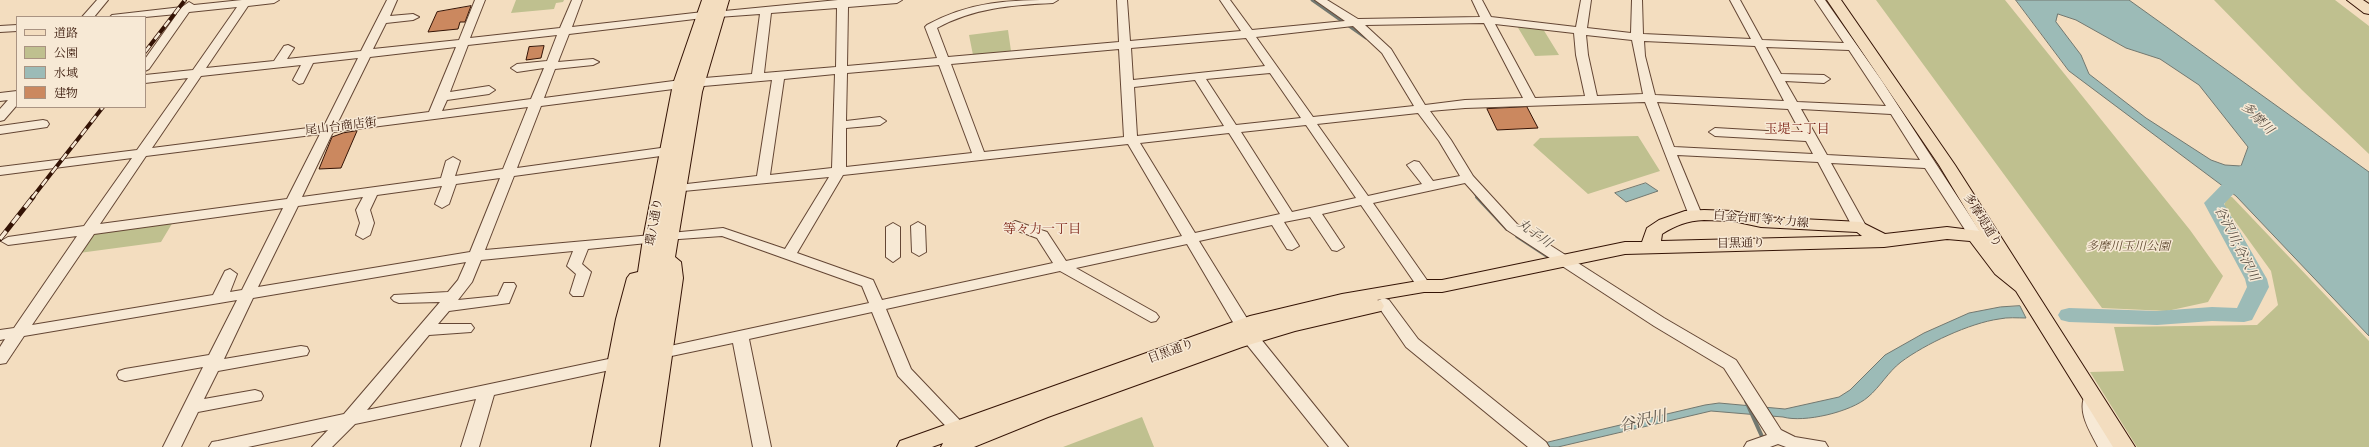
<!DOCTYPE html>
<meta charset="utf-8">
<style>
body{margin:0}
#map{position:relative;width:2369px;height:447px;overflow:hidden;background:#f3ddbf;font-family:Cardo,"Noto Serif JP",serif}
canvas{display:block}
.legend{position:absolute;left:16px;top:16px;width:130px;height:92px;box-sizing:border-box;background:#f7e9d5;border:1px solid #a99382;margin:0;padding:5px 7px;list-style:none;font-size:12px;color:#341305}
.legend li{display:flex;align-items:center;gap:8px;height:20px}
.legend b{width:20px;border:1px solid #a99382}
</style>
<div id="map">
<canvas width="2369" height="447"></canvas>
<ul class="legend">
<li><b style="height:5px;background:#f3ddbf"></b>道路</li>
<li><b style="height:11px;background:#bfc08f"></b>公園</li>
<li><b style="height:11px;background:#9cbbb7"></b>水域</li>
<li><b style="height:11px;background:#cb885f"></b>建物</li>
</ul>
</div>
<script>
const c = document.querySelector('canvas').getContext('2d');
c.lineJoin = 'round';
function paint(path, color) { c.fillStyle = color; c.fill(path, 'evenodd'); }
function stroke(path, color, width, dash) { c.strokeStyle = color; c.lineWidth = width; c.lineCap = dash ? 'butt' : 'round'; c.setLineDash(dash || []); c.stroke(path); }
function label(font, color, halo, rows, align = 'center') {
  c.font = font + ' Cardo,"Noto Serif JP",serif'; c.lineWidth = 3; c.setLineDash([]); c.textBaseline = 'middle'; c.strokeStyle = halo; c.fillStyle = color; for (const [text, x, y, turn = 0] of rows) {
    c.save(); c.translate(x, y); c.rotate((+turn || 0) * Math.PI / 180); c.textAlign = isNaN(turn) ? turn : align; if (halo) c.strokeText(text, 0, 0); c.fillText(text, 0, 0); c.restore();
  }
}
paint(new Path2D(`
 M516 0H564L563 2 556 3 554 9 511 13Z
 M1876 0H2005L2190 230 2223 276 2208 302 2167 311 2102 308Z
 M2214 0H2335L2369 26V154L2302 90Z
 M1517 26 1543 29 1559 55 1535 56Z
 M1008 30 1011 51 973 55 969 35Z
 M1638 136 1660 171 1588 194 1533 145 1540 138Z
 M2227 197H2232L2369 341V447H2137L2090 372 2124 371 2114 327 2257 325 2278 305 2271 271 2224 206Z
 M173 222 161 242 79 253 93 233Z
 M1142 417 1154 447H1063Z`), '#bfc08f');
const water = new Path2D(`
 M2016 0H2129L2369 172V336L2236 196 2069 71ZM2058 14 2076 20 2126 48 2160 59 2199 85 2248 147 2241 166 2225 165 2211 160 2146 118 2089 74 2081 55 2056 22Z
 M1646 183 1658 191 1626 202 1615 193Z
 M2020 306 2026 318C2017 318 2008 317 1999 319 1970 323 1925 344 1901 362 1888 372 1880 387 1868 397 1851 412 1804 423 1783 417L1711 411 1558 447H1527L1705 405 1719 403 1785 409 1839 397 1850 390 1885 355 1924 333 1969 313 2000 307Z`);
paint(water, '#9cbbb7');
stroke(water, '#727870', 1);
stroke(new Path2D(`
 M1312 0 1366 38
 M1474 192 1478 198`), '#727870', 3);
stroke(new Path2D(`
 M1477 197 1507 229
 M1517 236 1552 259
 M1746 401 1764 441`), '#727870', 4);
paint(new Path2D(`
 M2247 164 2254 166 2256 170 2224 204 2267 279 2269 287 2252 320 2244 322 2212 321 2157 325 2069 322 2061 320 2058 315 2061 310 2069 308 2157 311 2212 307 2237 308 2247 287 2245 279 2204 203 2240 166Z`), '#9cbbb7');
const building = new Path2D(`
 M471 6 465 22H460L458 29 428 32 437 12Z
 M544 46 541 58 526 60 529 47Z
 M1527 107 1538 128 1497 130 1487 109Z
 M357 131 341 168 319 169 332 137 343 133Z`);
paint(building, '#cb885f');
stroke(building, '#341305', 1);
const minor = new Path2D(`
 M97 0H108L94 17H82Z
 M242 0H279L274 3 248 6 206 68 274 61 284 46 288 45 294 48 287 59 361 51 387 0H397L390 16 413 14 419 17 413 20 386 23 373 49 459 40 475 0H485L470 38 560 28 572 0H582L572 27 703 12 708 15 703 18 569 34 558 62 593 59 599 62 593 65 555 69 544 98 681 80 752 74 760 14 718 17 714 16V12L838 0H902L897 3 848 7 847 66 937 58 925 27 927 25C971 1 1010 0 1058 0L1053 3C1012 5 973 8 937 28L948 57 1119 42 1117 0H1127L1130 41 1241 31 1220 0H1230L1252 30 1345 21 1315 0H1327L1358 19 1480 17 1472 0H1482L1491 17 1576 27 1581 0H1591L1587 28 1631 33 1632 0H1642L1643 34 1751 39 1730 0H1740L1762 40 1844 43 1815 0H1825L1882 81 1983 236 1981 239H1971L1925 168 1831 163 1866 226 1859 230 1852 226 1818 162 1677 155 1702 215 1695 219 1690 218 1645 102 1465 108 1430 111 1451 140 1473 176 1517 224 1664 318 1736 360 1781 430 1795 437 1825 442 1828 447H1786L1778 444 1770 447H1744L1747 442 1767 435 1724 368 1654 326 1507 230 1465 183 1373 203 1431 286 1429 289H1419L1361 205 1322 214 1344 247 1337 251 1332 250 1310 217 1284 222 1299 246 1292 250 1287 249 1272 225 1199 241 1256 333 1348 447H1329L1244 341 1187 244 1076 268 1156 313 1159 317 1156 321 1151 322 1060 271 886 309 911 369 971 432 974 436 971 440 965 442 959 440 898 376 872 312 749 339 771 447H753L733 343 662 358 656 357 654 353 656 349 869 303 862 286 722 236 665 240 663 237 665 234 670 233 723 228 785 249 829 177 673 192 671 189 678 185 757 176 772 80 681 88 541 106 517 168 668 147 674 151 668 155 514 176 485 250 652 235 659 239 657 242 588 249 582 264 591 272 583 296H573L570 293 576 274 567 266 573 251 481 260 472 282 458 300 498 296 504 283H514L516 286 509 303 449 311 438 324H471L474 328 471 332 429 335 367 410 618 357 624 359 626 363 624 367 494 395 479 447H461L476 399 355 424 332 447H312L328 430 248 447H209L212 442 218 441 344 414 440 302 399 303 394 301 391 298 394 295 448 292 458 280 466 262 253 298 224 359 301 346 307 347 309 351 307 355 301 356 218 371 204 399 255 390 261 392 263 396 261 400 198 412 181 447H163L203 367 125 381 119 379 117 375 119 371 125 369 209 355 237 300 24 336 6 363 0 364V347L5 339 0 340V330L14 328 77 236 8 245 1 241 8 237 84 226 132 158 0 175V167L137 150 188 78 145 83V75L193 70 237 7 189 12 149 69 145 71V59L177 14 145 17H110L112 15 182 7 189 2 194 5ZM837 8 836 67 764 73 771 13ZM1484 23 1523 98 1465 100 1425 105 1391 49 1365 25ZM1495 24 1574 33 1576 55 1585 96 1535 98ZM1353 26 1382 53 1414 106 1313 117 1256 37ZM557 35 547 61 517 64 511 68 517 72 544 68 531 99 442 111 447 100 489 94 495 90 489 86 450 92 468 45ZM1586 35 1632 40 1643 94 1597 96 1588 55ZM1246 38 1265 66 1133 80 1131 48ZM1644 41 1755 46 1784 101 1655 95 1645 56ZM456 47 429 112 337 124 370 57ZM1766 47 1849 50 1886 106 1797 102 1785 81 1824 83 1830 79 1824 75 1781 74ZM1119 49 1124 137 984 152 951 64ZM358 58 324 126 152 148 201 76 301 65 293 80 299 84 303 83 313 63ZM939 65 972 153 846 167V128L880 125 886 121 880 117 846 121 847 73ZM1270 73 1301 118 1236 125 1206 79ZM835 74 832 168 770 175 784 79ZM1195 80 1224 126 1137 136 1134 87ZM1657 102 1788 109 1801 133 1715 128 1709 132 1715 136 1806 141 1813 154 1674 147ZM528 107 503 169 455 176 460 161 453 157 446 161 441 178 302 197 333 132ZM1801 109 1891 114 1920 160 1827 155ZM1418 113 1439 141 1460 176 1433 181 1419 162 1414 161 1407 165 1422 184 1368 196 1317 124ZM1306 125 1356 198 1292 212 1241 132ZM1229 133 1280 214 1195 233 1140 143ZM320 134 287 199 100 224 146 156ZM1128 144 1182 236 1066 261 1047 232 1015 221 1008 225 1010 228 1037 238 1053 263 882 300 873 280 797 253 843 175ZM500 178 470 252 258 287 298 206 363 197 356 210 360 223 356 235 363 239 370 235 374 223 370 210 377 195 442 186 435 204 442 208 449 204 456 184ZM283 208 242 290 230 292 237 274 230 269 225 271 213 295 32 325 94 234Z
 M17 25V31L0 32V26Z
 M17 91V105L4 120 0 121V109L8 100 0 101V93Z
 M43 120 47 121 49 124 47 127 0 134V126Z
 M918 222 925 226 926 252 919 256 912 252 911 226Z
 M893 223 900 227V257L893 262 886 257V227Z
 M1384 298 1389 300 1418 339 1546 442 1549 447H1528L1406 347 1376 303 1379 300Z
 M2092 391 2098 393 2100 397V416L2116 447H2098C2090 431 2076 411 2086 393Z`);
const major = new Path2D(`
 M702 0H729L702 92 675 257 681 262 683 278 659 447H591L616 319 627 278 630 274 638 272 643 239 673 84Z
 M1827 0H1841L1955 165 2135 447H2113L2016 291 1995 274 1970 241 1947 239 1884 247 1625 254 1442 292H1424L1377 300 1381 301 1384 306 1381 311 1295 331 1242 347 1048 417 974 447H941L943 443 932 447H897L900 441 1250 316 1342 294 1424 280H1442L1625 242H1642L1647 228 1659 220 1685 211 1704 210 1733 211 1761 217 1861 222 1885 234 1947 227 1979 231 1939 165ZM1704 220 1733 221 1761 227 1857 232 1862 236 1661 241 1662 234C1676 225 1687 221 1704 220Z
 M2347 0H2363L2369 4V14L2364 13Z`);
stroke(minor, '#644634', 2);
stroke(major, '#341305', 2);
paint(minor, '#f7e9d5');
paint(major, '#f3ddbf');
const railFar1 = new Path2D(`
 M145 52 185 0
 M32 198 103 107`);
const rail = new Path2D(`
 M0 239 33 197`);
stroke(railFar1, '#341305', 4);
stroke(rail, '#341305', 5);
stroke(railFar1, '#f7e9d5', 2.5, [8]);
stroke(rail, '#f7e9d5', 3.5, [10]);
label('12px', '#341305', '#f7e9d5', [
 ["尾山台商店街",341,127,-7],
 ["白金台町等々力線",1761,220,5],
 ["多摩堤通り",1982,221,58],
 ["環八通り",655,222,-80],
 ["目黒通り",1741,244,-1],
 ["目黒通り",1171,352,-20]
]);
label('italic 12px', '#5e472e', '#f7e9d5', [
 ["多摩川玉川公園",2128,247]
]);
label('italic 13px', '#584e43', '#f7e9d5', [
 ["多摩川",2257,119,44],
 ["丸子川",1534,234,36],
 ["谷沢川;谷沢川",2236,244,63]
]);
label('13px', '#7a1f14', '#f7e9d5', [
 ["玉堤二丁目",1797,130],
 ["等々力一丁目",1042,230]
]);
label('italic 16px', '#584e43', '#f7e9d5', [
 ["谷沢川",1643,422,-13]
]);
</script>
